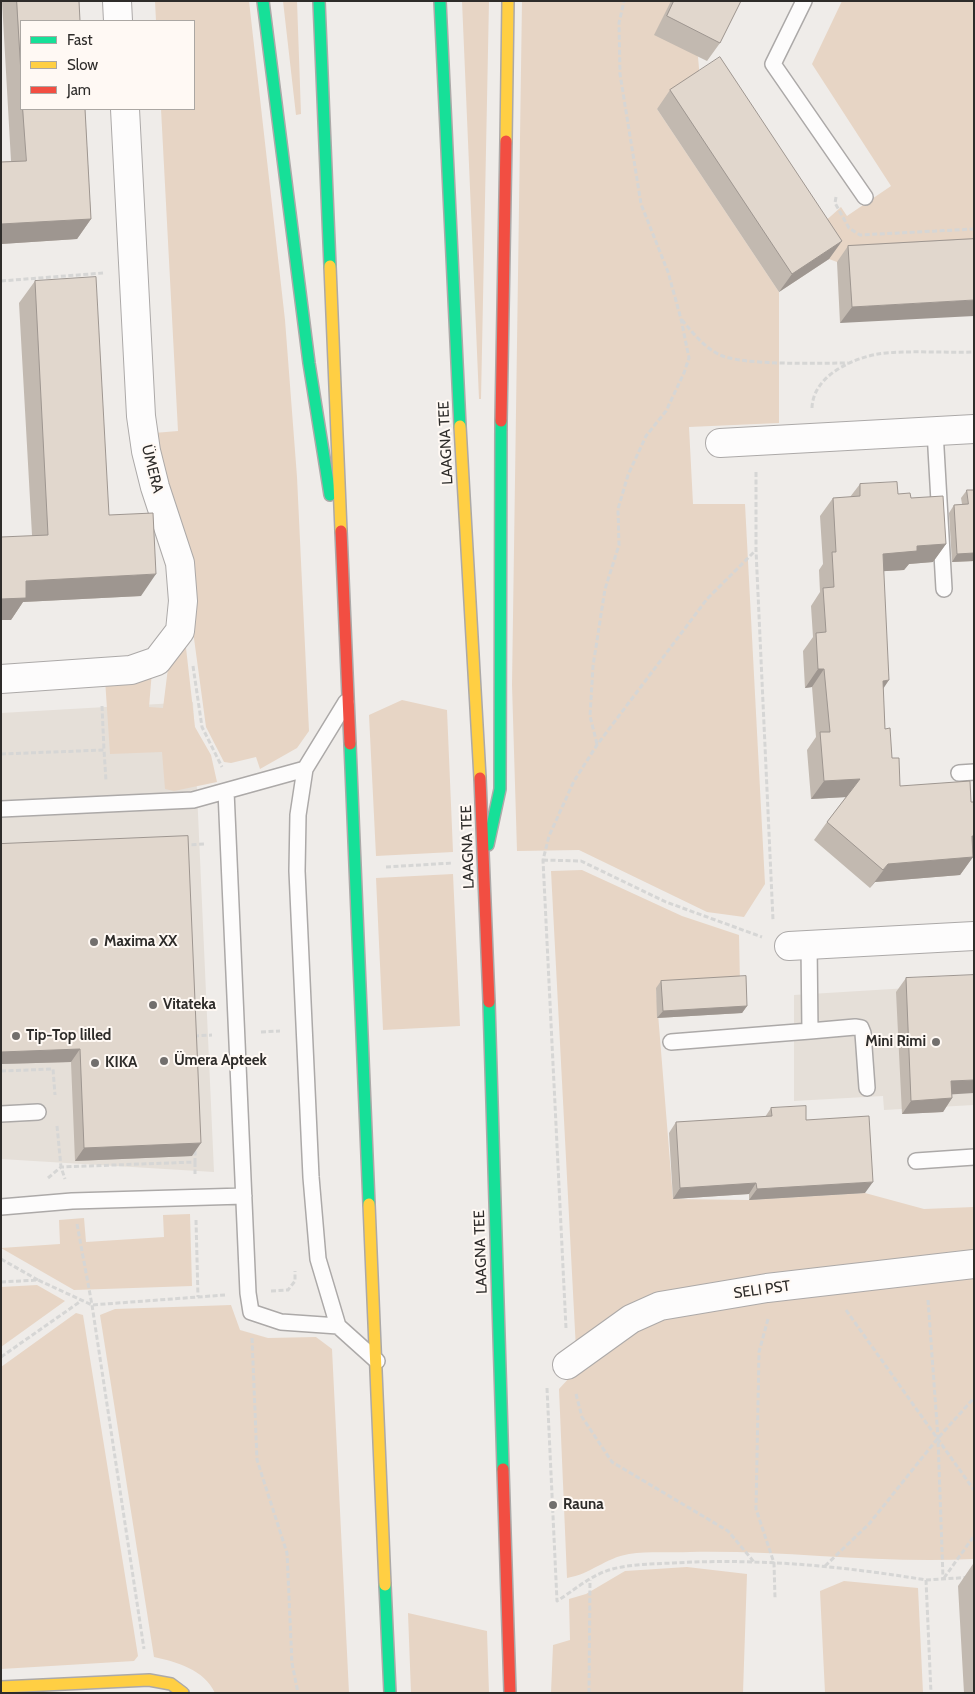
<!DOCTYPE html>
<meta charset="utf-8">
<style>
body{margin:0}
#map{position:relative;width:975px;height:1694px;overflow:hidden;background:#efece9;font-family:Cabin,sans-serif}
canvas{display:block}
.frame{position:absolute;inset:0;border:2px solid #2e2c2a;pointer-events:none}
.legend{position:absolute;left:20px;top:20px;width:175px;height:90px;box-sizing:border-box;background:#fff9f4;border:1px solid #aba7a3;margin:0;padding:6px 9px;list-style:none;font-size:15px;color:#2e2c2a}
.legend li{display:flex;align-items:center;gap:10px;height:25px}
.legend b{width:25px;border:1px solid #aba7a3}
</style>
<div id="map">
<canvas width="975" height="1694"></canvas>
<div class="frame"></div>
<ul class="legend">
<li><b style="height:6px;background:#16e098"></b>Fast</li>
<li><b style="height:6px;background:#ffcf43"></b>Slow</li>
<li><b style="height:6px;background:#f24e42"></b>Jam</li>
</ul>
</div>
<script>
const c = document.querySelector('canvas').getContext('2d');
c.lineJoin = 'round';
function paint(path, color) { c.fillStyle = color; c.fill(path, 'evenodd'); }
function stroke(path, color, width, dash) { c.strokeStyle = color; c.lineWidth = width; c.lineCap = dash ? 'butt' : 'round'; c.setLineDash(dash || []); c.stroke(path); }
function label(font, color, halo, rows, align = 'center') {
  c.font = font + ' Cabin,sans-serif'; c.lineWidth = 4; c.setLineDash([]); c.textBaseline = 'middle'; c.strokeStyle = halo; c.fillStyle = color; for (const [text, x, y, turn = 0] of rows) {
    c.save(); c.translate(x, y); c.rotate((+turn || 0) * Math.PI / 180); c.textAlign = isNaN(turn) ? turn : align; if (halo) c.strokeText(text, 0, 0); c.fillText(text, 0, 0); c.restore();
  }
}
paint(new Path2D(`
 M193 702 214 1172 1 1159V713Z
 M974 984V1105L884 1110 883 1096 794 1101V995Z`), '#e5dfd8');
paint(new Path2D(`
 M155 1H249L285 320 297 477 309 731 297 748 260 769 256 757 231 763 224 762 206 727 193 631 154 433 178 431 161 109H194V21H156Z
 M283 1H297L301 114 296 115Z
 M462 1H489L481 399H479Z
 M522 1H671L698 57 700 80 657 109 779 292V423L689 427 693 504H745L765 884 744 917 707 912 579 850 517 851 512 685Z
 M842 1H974V255L837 262 829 259 812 233 841 207 847 216 891 186 812 64Z
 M185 639 195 727 211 755 217 782 174 791 165 789 162 752 110 754 105 679 152 671 149 707 163 708 169 660Z
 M402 700 447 710 453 852 376 856 369 715Z
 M582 870 682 916 739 935 740 984 656 989 673 1199 749 1200 865 1193 924 1209 974 1207V1250L723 1282 576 1350 551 871Z
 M453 874 460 1026 383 1030 376 878Z
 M190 1214 192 1286 74 1290 1 1248 60 1244 59 1220 84 1218 86 1242 164 1237 163 1215Z
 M974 1274V1559C879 1564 785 1550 690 1552 670 1553 649 1551 629 1554 605 1558 591 1574 567 1578L559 1389 582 1364 661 1310Z
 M37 1285 65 1301 1 1347V1287Z
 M231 1305 240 1330 268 1338 316 1337 332 1349 349 1693H215C204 1669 176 1662 154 1657L100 1315 115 1309Z
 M76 1313 83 1315 138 1656 134 1661 1 1669V1367Z
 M687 1567 747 1574 743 1693H551L553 1645 570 1640 569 1599 586 1594 625 1571Z
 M844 1581 918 1588 923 1693H825L820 1591Z
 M408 1613 487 1631 489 1693H411Z`), '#e7d5c5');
const lane = new Path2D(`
 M804 1 773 64 865 197
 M935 431 944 589
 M346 702 305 769 298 815 297 871 311 1177 318 1259 338 1326 377 1361
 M959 773 974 772
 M226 791 248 1293 251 1312 281 1322 338 1326
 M1 809 193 800 305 769
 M810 1031 855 1027 861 1028 863 1033 867 1088
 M671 1042 810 1031 809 944
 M1 1114 38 1112
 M916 1161 974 1157
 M1 1207 72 1201 244 1196`);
const street = new Path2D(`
 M117 1 118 21
 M720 443 974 429
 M1 679 131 670 157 661 180 631 183 601 180 563 155 487 146 451 141 416 125 109
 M789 946 974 936
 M567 1365 631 1319 660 1306 767 1288 974 1264`);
const fast = new Path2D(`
 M263 1 309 363 330 495
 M319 1 330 266
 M440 1 460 426
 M350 744 369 1204
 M488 845 500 789 501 421
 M489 1002 503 1469
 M385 1585 390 1693`);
const slow = new Path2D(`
 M506 141 508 1
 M330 266 341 531
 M460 426 480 778
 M369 1204 385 1585
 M1 1687 149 1680 171 1684 183 1693`);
const jam = new Path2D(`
 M501 421 506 141
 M341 531 350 744
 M480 778 489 1002
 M503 1469 510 1693`);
stroke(lane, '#aca9a8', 18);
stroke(street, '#aca9a8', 30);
stroke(fast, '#aca9a8', 14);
stroke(slow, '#aca9a8', 14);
stroke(jam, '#aca9a8', 14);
stroke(new Path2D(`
 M836 197 835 203 849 228 860 235 974 229
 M1 281 103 273
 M682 320C692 332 703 346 718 354 740 366 819 363 848 363
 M812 408C813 376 851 359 878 354 905 350 945 353 974 352
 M756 472V550L773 920
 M193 666 202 727 222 767
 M102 706 104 750
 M597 744 590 716 593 666 605 589 619 545 618 509 628 475 646 436 666 411 684 373 689 358 681 319 668 272 641 204 620 74 619 23 624 1
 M1 754 104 750 106 781
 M184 845 205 844
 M543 860 581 861 666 902 762 937
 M386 867 453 863
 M261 1032 280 1031
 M194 1036 212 1035
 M1 1071 53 1069 55 1095
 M57 1126 61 1167 65 1179
 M195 1162V1174
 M48 1178 61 1167 195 1162V1149
 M196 1220 198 1297
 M77 1224 92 1305 144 1649
 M1 1259 38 1280
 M1 1282 38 1280 92 1305 225 1295
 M271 1291 288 1290 295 1281V1271
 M928 1300 938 1438 943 1578
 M846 1310 974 1490
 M768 1319 759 1352 756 1509 774 1563 775 1598
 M566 1328 543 860 549 836 574 781 597 745 707 599 756 550
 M252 1338 257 1460 287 1553 292 1663 298 1693
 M1 1357 81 1301
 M547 1388 557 1601C573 1591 590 1576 609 1570 629 1564 651 1564 673 1563 757 1558 842 1566 926 1580L931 1693
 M576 1394 582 1417 612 1462 728 1531 754 1562
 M825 1566 869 1524 938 1438 974 1398
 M944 1578 974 1536
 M926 1580 974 1577
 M589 1693 590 1580`), '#d6d6d5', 3, [5, 2.5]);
stroke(lane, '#fdfcfc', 15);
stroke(street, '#fdfcfc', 28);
stroke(fast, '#16e098', 11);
stroke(slow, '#ffcf43', 11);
stroke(jam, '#f24e42', 11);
paint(new Path2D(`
 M2 1H79L21 21V109H85L91 219 77 239 1 244V162L11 161Z
 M671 1H741L720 43 707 61 654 35Z
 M670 90 842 241 829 259 779 292 657 109Z
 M974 239 840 323 837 262 848 246Z
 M35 281 109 515 141 596 23 602 11 620 32 535 19 303Z
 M860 484 898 494 911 498 946 544 933 562 909 564 904 570 884 571 883 689 885 729 892 758 900 786 973 852V857L960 875 875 882 870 888 814 840 827 822 846 797 811 799 807 750 816 737 812 687 805 688 803 651 813 637 811 606 820 592 819 570 823 564 820 516 833 498 850 497Z
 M967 490 974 561 952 562 949 513 954 505 962 504 961 498Z
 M1 844 192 1156 75 1161 71 1062 1 1064Z
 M906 978 952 1094V1098L943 1112 902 1114 896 992Z
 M661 981 747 1006 742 1013 657 1018 656 988Z
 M771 1108 806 1120 865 1193 749 1200V1194L673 1199 669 1133 676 1122 765 1117Z
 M973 1564H974V1693H964L958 1586Z`), '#c2b9b0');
paint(new Path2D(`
 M91 219 77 239 1 244V224Z
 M842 241 829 259 779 292 792 274Z
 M974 300V316L840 323 852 307Z
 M946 544 933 562 909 564 904 570 870 572 883 554 917 546Z
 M974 553V561L952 562 957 554Z
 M156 574 141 596 23 602 11 620H1V599L26 581Z
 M818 669H824L812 687 805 688Z
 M889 680 877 698 883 681Z
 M860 779 847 797 811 799 824 781Z
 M972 836H974V851L972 854Z
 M973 857 960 875 875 882 870 888 888 864Z
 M747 1006 742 1013 657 1018 663 1011Z
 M80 1049 71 1062 1 1064V1052Z
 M974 1080V1093L942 1095 951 1081Z
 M952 1098 943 1112 902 1114 911 1101Z
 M201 1143 192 1156 75 1161 84 1148Z
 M873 1182 865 1193 749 1200 757 1189Z
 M756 1183 749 1194 673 1199 680 1188Z`), '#9e9690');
const building = new Path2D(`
 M17 1H79L80 21H21V73Z
 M674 1H741L720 43 667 16Z
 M720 57 842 241 792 274 670 90Z
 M23 109H85L91 219 1 224V162L26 161Z
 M974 239V300L852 307 848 246Z
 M96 277 109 515 153 513 156 574 26 581V598L1 599V537L48 535 35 281Z
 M897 482 898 494 910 493 911 498 943 496 946 544 917 546V551L883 554 889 680 883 681 885 729 890 728 892 758H899L900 786 970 781 971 802H974V836H972L973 857 888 864 883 870 827 822 860 779 824 781 820 732H830L824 669H818L816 633 826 632 823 588 834 587 832 552H836L833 498 860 496V484Z
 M967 490H974V553L957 554 954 505 968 504Z
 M188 836 201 1143 84 1148 80 1049 1 1052V844Z
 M974 975V1080L951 1081 952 1098 911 1101 906 978Z
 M746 976 747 1006 663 1011 661 981Z
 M806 1106V1120L869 1116 873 1182 757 1189 756 1183 680 1188 676 1122 772 1116 771 1108Z`);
paint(building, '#e1d7cd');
stroke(building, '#9e9690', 1);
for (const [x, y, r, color] of [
 [94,942,5,"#726f6d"],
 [153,1005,5,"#726f6d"],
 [16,1036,5,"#726f6d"],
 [936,1042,5,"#726f6d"],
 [164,1061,5,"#726f6d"],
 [95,1063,5,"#726f6d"],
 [553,1505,5,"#726f6d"]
]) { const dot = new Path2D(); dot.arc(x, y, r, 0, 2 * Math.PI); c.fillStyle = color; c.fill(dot); stroke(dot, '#fff9f4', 2); }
label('15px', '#2e2c2a', '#fff9f4', [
 ["LAAGNA TEE",446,443,-93],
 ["ÜMERA",152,469,76],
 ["LAAGNA TEE",468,847,-92],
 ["LAAGNA TEE",481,1252,-92],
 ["SELI PST",762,1290,-8]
]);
label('bold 15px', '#2e2c2a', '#fff9f4', [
 ["Maxima XX",104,942],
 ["Vitateka",163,1005],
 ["Tip-Top lilled",26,1036],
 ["Mini Rimi",926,1042,"right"],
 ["Ümera Apteek",174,1061],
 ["KIKA",105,1063],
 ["Rauna",563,1505]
], 'left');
</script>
